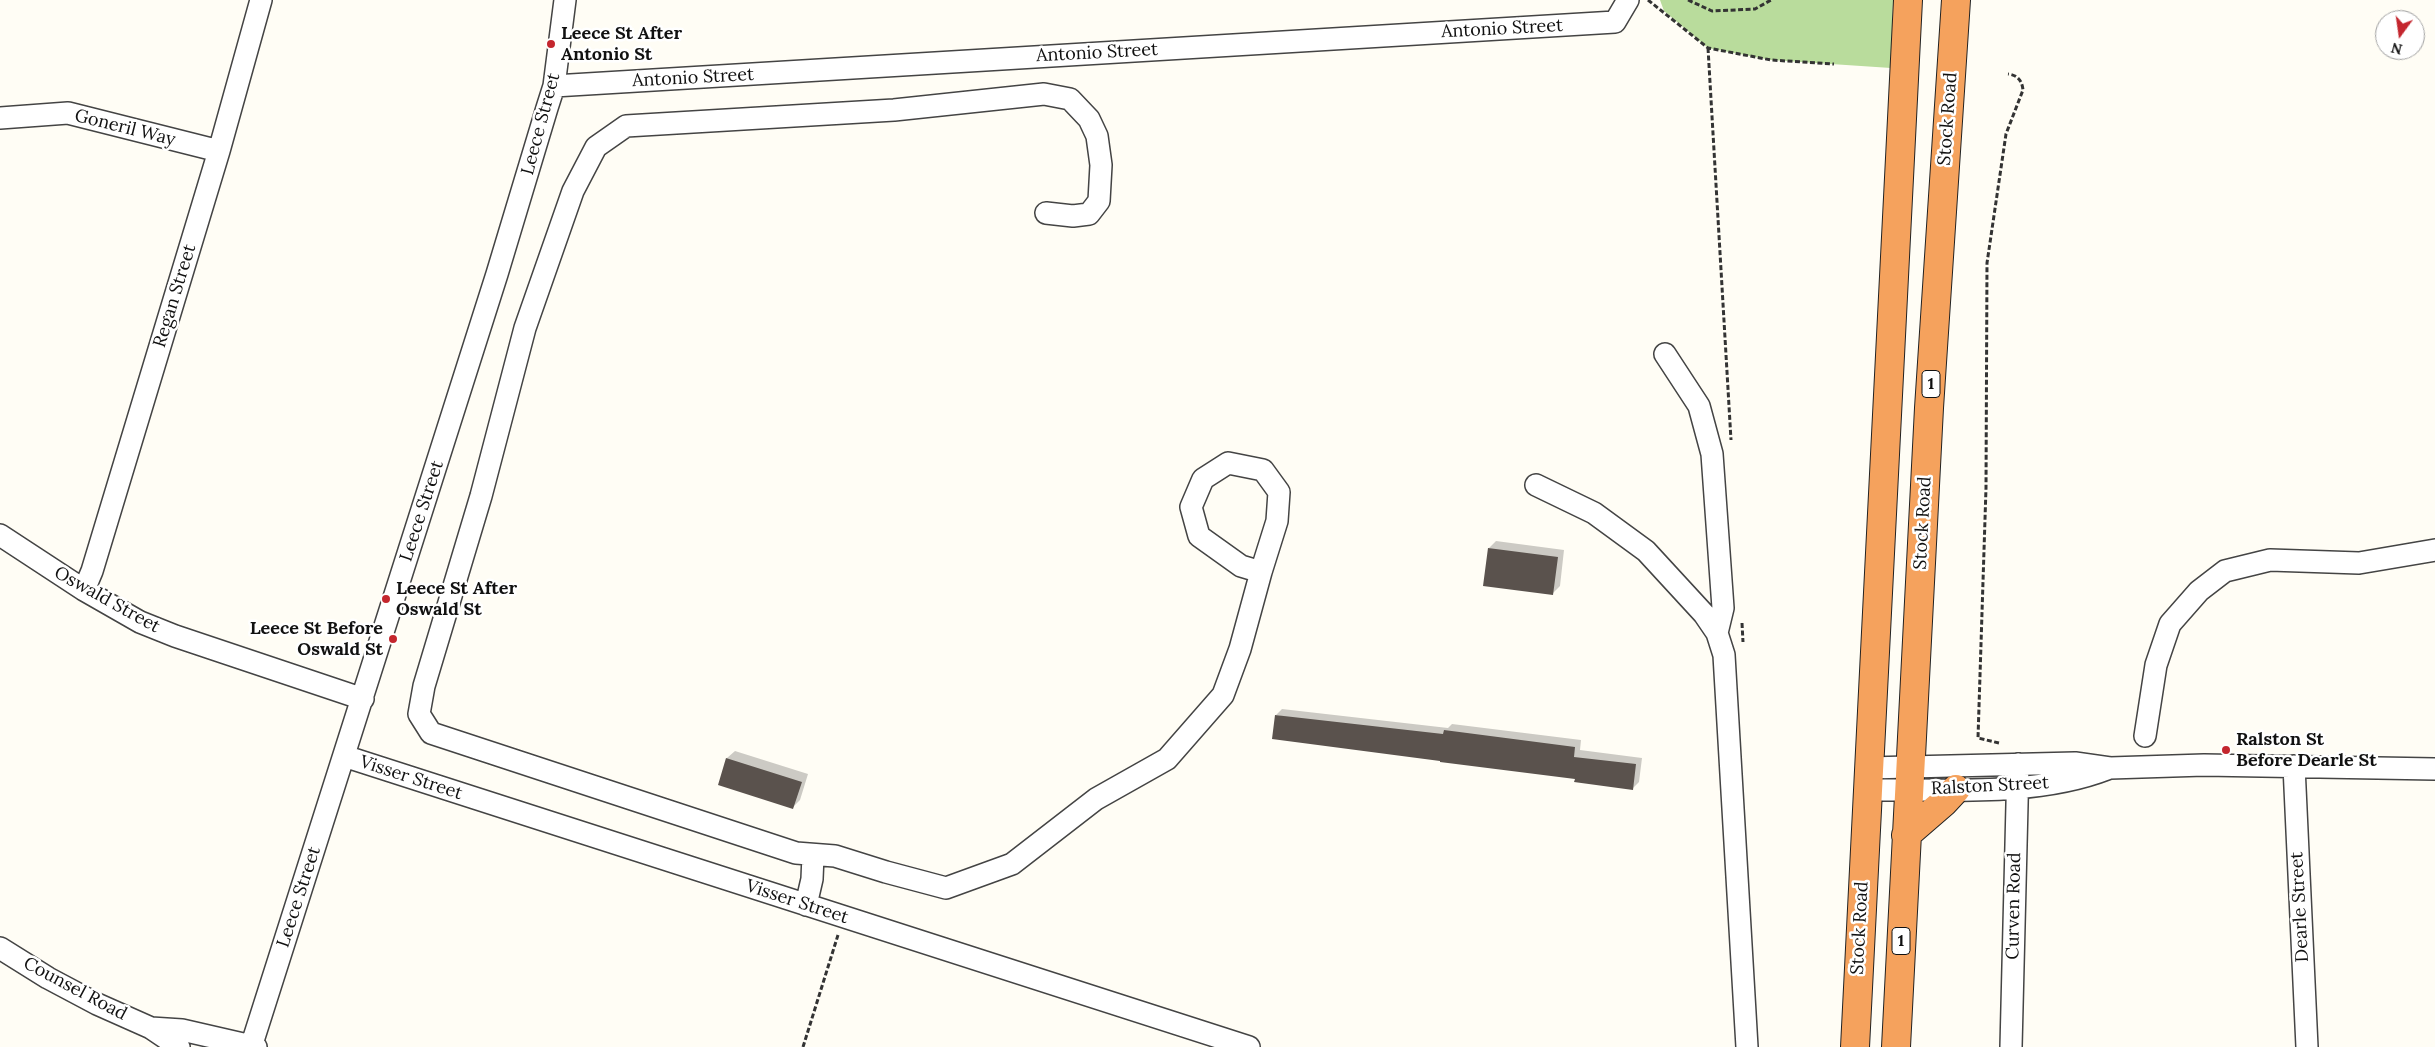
<!DOCTYPE html>
<style>
body{margin:0}
#map{position:relative;width:2435px;height:1047px;overflow:hidden;background:#fffdf5;font-family:Lora,serif}
canvas{display:block}
.north{position:absolute;left:2375px;top:10px;width:50px;height:50px;box-sizing:border-box;background:#fff;border:1px solid #a0a0a0;border-radius:50%;rotate:194deg;font-size:14px;font-weight:700;line-height:20px;text-align:center;color:#111}
.north::after{content:'';display:block;margin:auto;width:18px;height:22px;background:#c4262e;clip-path:polygon(50% 0,100% 100%,50% 72%,0 100%)}
</style>
<div id="map">
<canvas width="2435" height="1047"></canvas>
<div class="north">N</div>
</div>
<script>
const c = document.querySelector('canvas').getContext('2d');
c.lineJoin = 'round';
function paint(path, color) { c.fillStyle = color; c.fill(path, 'evenodd'); }
function stroke(path, color, width, dash) { c.strokeStyle = color; c.lineWidth = width; c.lineCap = dash ? 'butt' : 'round'; c.setLineDash(dash || []); c.stroke(path); }
function label(font, color, halo, rows, align = 'center') {
  c.font = font + ' Lora,serif'; c.lineWidth = 5; c.setLineDash([]); c.textBaseline = 'middle'; c.strokeStyle = halo; c.fillStyle = color; for (const [text, x, y, turn = 0] of rows) {
    c.save(); c.translate(x, y); c.rotate((+turn || 0) * Math.PI / 180); c.textAlign = isNaN(turn) ? turn : align; if (halo) c.strokeText(text, 0, 0); c.fillText(text, 0, 0); c.restore();
  }
}
paint(new Path2D(`
 M1660 0H1893L1891 68 1771 60 1708 48 1664 11Z`), '#b9dc9c');
paint(new Path2D(`
 M1496 541 1564 550 1560 586 1553 593 1489 548Z
 M1282 709 1448 728 1452 724 1581 740 1580 750 1642 758 1639 782 1633 788 1276 715Z
 M735 751 808 774 800 800 793 807 719 784 727 758Z`), '#0003');
paint(new Path2D(`
 M1488 548 1558 557 1553 595 1483 586Z
 M1275 715 1443 734 1444 730 1575 747 1574 757 1636 764 1633 790 1574 782 1575 779 1440 762V761L1272 739Z
 M726 758 802 782 793 809 718 785Z`), '#5a524d');
const minor = new Path2D(`
 M554 86 1615 22 1628 0
 M0 118 68 113 219 151
 M1046 213 1073 216 1089 214 1099 201 1101 165 1097 136 1089 119 1070 99 1044 94 894 110 626 126 596 147 573 191 525 328 481 496 424 686 419 714 431 733 796 853 835 856 886 872 946 888 1012 864 1096 799 1167 759 1223 695 1240 649 1261 572 1277 521 1279 492 1263 470 1228 463 1203 479 1191 507 1199 536 1241 566 1261 572
 M1665 354 1699 406 1712 454 1723 608 1717 633
 M1536 485 1594 513 1646 551 1704 614 1717 633 1724 655 1747 1047
 M0 535 84 590 140 622 175 636 363 699
 M84 590 92 571 219 151 261 0
 M2145 736 2156 665 2170 624 2199 591 2225 571 2270 560 2359 563 2435 550
 M344 756 1249 1047
 M2294 766 2307 1047
 M1868 768 2075 763 2110 768 2204 765 2435 769
 M1867 790C1944 789 2035 797 2107 769
 M806 905 812 879 813 855
 M0 948 48 978 97 1004 151 1028 179 1047
 M151 1028 182 1030 256 1047
 M251 1047 497 274 547 108 554 86 565 0
 M2011 1047 2018 764`);
const highway = new Path2D(`
 M1906 835 1943 803 1956 789
 M1855 1047 1908 0
 M1896 1047 1929 408 1956 0`);
stroke(minor, '#444', 24);
stroke(highway, '#222', 30);
stroke(new Path2D(`
 M1648 0 1708 48 1771 60 1834 64
 M1688 0 1712 11 1755 9 1771 0
 M1708 48 1731 440
 M1742 623 1743 642
 M1999 743 1978 738 1986 488 1987 263 2006 134 2023 90C2022 80 2017 75 2008 74
 M803 1047 838 935`), '#333', 3, [5, 2.5]);
stroke(minor, '#fff', 21);
stroke(highway, '#f5a25d', 28);
for (const [x, y, r, color] of [
 [551,44,5,"#c4262e"],
 [386,599,5,"#c4262e"],
 [393,639,5,"#c4262e"],
 [2226,750,5,"#c4262e"]
]) { const dot = new Path2D(); dot.arc(x, y, r, 0, 2 * Math.PI); c.fillStyle = color; c.fill(dot); stroke(dot, '#fff', 2); }
for (const [x, y, w] of [
 [1931,384,18],
 [1901,941,18]
]) { const box = new Path2D(); box.roundRect(x - w / 2, y - 13.5, w, 27, 4); c.fillStyle = '#fff'; c.fill(box); stroke(box, '#111', 1); }
label('bold 16px', '#111', null, [
 ["1",1931,384],
 ["1",1901,941]
]);
label('18px', '#111', '#fff', [
 ["Antonio Street",1502,29,-3],
 ["Antonio Street",1097,53,-3],
 ["Antonio Street",693,78,-3],
 ["Stock Road",1948,119,-86],
 ["Leece Street",541,124,-75],
 ["Goneril Way",125,128,14],
 ["Regan Street",175,296,-73],
 ["Leece Street",422,511,-72],
 ["Stock Road",1923,523,-87],
 ["Oswald Street",107,600,29],
 ["Visser Street",411,778,18],
 ["Ralston Street",1990,786,-3],
 ["Leece Street",299,897,-72],
 ["Visser Street",797,902,18],
 ["Curven Road",2014,906,-89],
 ["Dearle Street",2300,907,-93],
 ["Stock Road",1860,928,-87],
 ["Counsel Road",75,989,28]
]);
label('bold 18px', '#111', '#fff', [
 ["Leece St After",561,34],
 ["Antonio St",561,55],
 ["Leece St After",396,589],
 ["Oswald St",396,610],
 ["Leece St Before",383,629,"right"],
 ["Oswald St",383,650,"right"],
 ["Ralston St",2236,740],
 ["Before Dearle St",2236,761]
], 'left');
</script>
